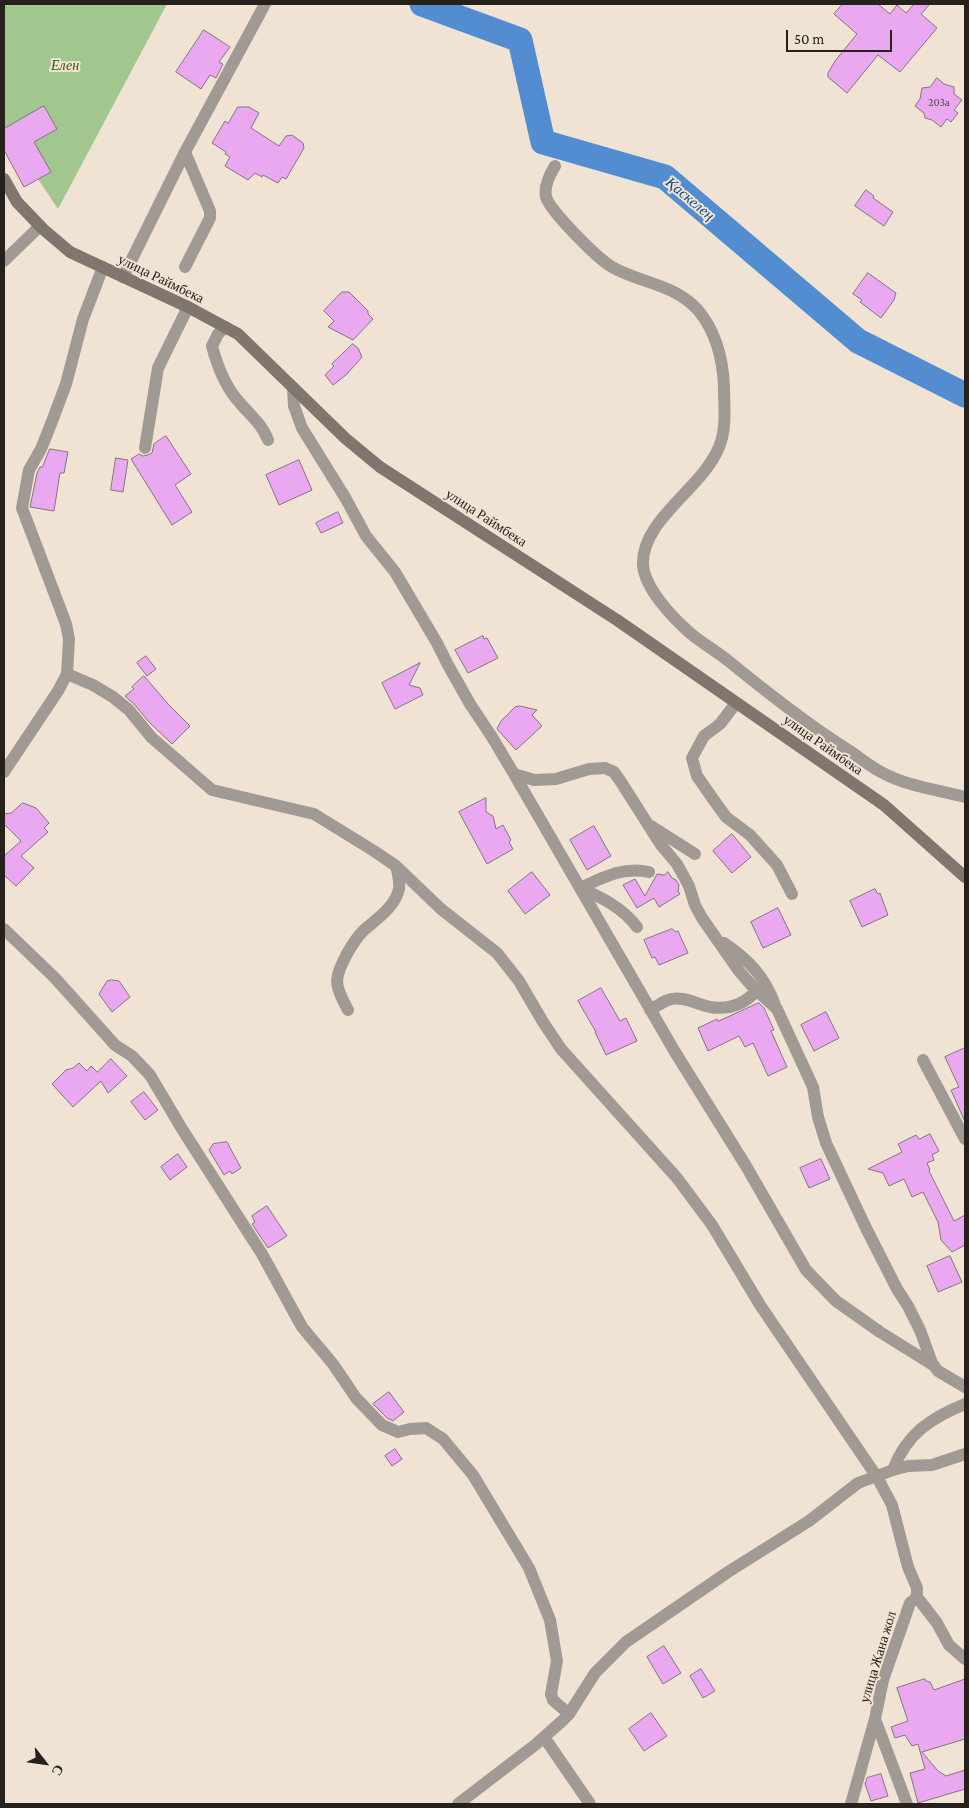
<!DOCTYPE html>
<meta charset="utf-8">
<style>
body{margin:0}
#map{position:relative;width:969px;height:1808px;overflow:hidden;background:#f1e3d3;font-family:"Crimson Pro",serif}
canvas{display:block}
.frame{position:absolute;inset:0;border:5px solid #26211c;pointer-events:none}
.north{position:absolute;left:20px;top:1738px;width:50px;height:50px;-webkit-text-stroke:4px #f1e3d3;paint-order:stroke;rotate:120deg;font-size:14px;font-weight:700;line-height:20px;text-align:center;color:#26211c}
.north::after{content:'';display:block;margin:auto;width:18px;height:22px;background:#26211c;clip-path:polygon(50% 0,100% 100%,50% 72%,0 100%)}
.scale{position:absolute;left:786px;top:30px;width:106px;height:22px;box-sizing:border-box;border:2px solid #26211c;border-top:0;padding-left:6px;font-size:15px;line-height:18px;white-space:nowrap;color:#26211c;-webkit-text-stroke:4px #f1e3d3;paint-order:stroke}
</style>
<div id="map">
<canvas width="969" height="1808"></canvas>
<div class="frame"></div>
<div class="north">С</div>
<div class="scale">50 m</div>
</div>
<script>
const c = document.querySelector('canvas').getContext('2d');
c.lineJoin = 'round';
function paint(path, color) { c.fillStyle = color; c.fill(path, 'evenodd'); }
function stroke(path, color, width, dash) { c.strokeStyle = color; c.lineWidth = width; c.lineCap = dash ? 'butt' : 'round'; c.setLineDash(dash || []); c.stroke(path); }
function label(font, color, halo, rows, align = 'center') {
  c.font = font + ' "Crimson Pro",serif'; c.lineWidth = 4; c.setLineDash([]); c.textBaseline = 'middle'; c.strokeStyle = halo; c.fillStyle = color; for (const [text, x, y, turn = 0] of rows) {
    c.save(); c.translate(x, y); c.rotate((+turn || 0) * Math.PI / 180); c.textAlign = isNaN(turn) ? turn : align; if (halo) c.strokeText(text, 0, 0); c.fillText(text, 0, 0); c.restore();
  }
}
paint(new Path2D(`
 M4 4H167L58 209 4 128Z`), '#a1c78e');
stroke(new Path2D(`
 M422 4 520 40 543 142 665 177 858 341 965 395`), '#528dd1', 25);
const building = new Path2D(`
 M843 4H878L890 14 897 5 906 13 914 4H930L921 14 937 28 900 72 878 55 847 93 828 77V73L835 61 857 34 834 14Z
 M204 30 230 47 219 62 223 64 216 78 210 75 201 89 176 72Z
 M937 78 944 84 954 87V94L962 100 954 110 958 113 951 122 947 119 941 127 932 120 925 118 924 113 915 106 920 99 922 88 930 87Z
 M44 106 57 129 34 142 51 172 24 187 4 150V129Z
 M238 107H249L259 113 251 128 279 146 286 136 292 135 303 143 304 148 286 179 282 177 278 183 263 175 262 177 255 173 248 180 225 166 230 157 225 154 226 152 212 143 225 121 228 123Z
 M866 190 874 196 873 198 893 212 884 226 855 206Z
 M868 273 896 293 894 300 881 318 860 302 862 300 853 294Z
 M342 292H349L368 311V314L373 319 353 340 328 327 334 321 324 311Z
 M353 344 358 348 362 357 346 375 333 385 325 375 334 366 332 364Z
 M166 436 191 474 175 485 192 512 172 525 131 459 139 454 143 456 148 455 152 453 154 444Z
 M50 449 68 452 64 473H60L54 511 30 507 37 473 40 467H42Z
 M116 458 128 460 123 492 111 490Z
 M299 460 312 490 279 505 266 475Z
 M338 512 343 523 321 533 316 523Z
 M483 636 484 639 487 638 498 658 468 673 455 650Z
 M146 656 156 669 147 676 137 663Z
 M420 663 409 685 420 688 423 695 395 709 382 683Z
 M144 676 169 705 190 726 172 744 148 721 135 705 125 696 134 689 132 687Z
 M520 706 537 710 532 715 542 726 516 750 497 729 501 721 515 707Z
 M486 798V812L493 816 496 829 503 825 511 840 509 842 513 849 487 864 459 812Z
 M23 803 36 808 49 823 44 828 48 832 21 856 34 868 16 886 4 875V856L21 841 4 824V814L11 813Z
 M594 826 611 856 587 870 570 840Z
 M732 834 751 857 732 873 713 851Z
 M532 872 550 895 525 914 508 891Z
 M668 872 672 878 676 880 679 885 678 891 680 894 659 907 654 898 637 908 623 885 635 879 645 896 657 874 664 875Z
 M875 889 878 894 880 893 888 915 862 927 850 901Z
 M778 908 791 935 763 948 751 922Z
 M672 929 676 932 678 931 688 953 659 965 655 957 652 958 644 940Z
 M112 980 119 981 130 997 112 1012 99 994 107 981Z
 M601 988 620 1021 626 1018 637 1041 606 1055 595 1032H596L578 1001Z
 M759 1003 764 1008 774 1030 771 1031 787 1067 768 1076 753 1043 745 1047 739 1036 708 1051 698 1028 717 1019 718 1021Z
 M826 1012 839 1038 814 1051 801 1025Z
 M965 1048V1122L951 1090 959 1087 945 1057Z
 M111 1059 127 1076 108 1093 101 1081 73 1107 52 1084 66 1070 73 1068 79 1063 87 1071 91 1066 97 1072Z
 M144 1092 158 1110 145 1120 131 1102Z
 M930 1134 939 1151 932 1155 934 1160 927 1163 930 1170 929 1171 954 1221 965 1215V1245L952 1252 941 1240 938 1222 923 1192 912 1197 904 1179 889 1186 883 1173 868 1169 902 1152 898 1144 916 1135 919 1139Z
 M227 1142 241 1168 232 1174 230 1171 224 1175 209 1150 213 1144Z
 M178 1154 187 1167 170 1180 161 1167Z
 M821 1159 830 1179 809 1188 800 1168Z
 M267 1206 287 1236 268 1248 252 1224 255 1222 252 1216Z
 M950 1256 962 1282 938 1292 927 1266Z
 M389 1392 404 1412 393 1421 387 1418 373 1404Z
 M395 1449 402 1459 392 1466 385 1456Z
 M664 1646 681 1673 663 1684 647 1657Z
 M701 1669 715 1691 703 1698 690 1676Z
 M925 1679 926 1681 930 1682 934 1690 965 1679V1739L922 1752 938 1771 946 1776 965 1770V1789L918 1803 910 1773 925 1769 918 1744 912 1746 905 1735 895 1738 891 1727 908 1721 897 1688Z
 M651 1713 667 1736 644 1751 629 1729Z
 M881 1774 888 1796 871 1801 865 1784 867 1778Z`);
paint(building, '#eaa8f0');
stroke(building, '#817482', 1);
stroke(new Path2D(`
 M555 166C550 174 544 187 546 197 551 212 597 258 612 267 642 284 673 283 698 310 717 333 723 359 724 387 724 407 727 428 719 447 703 488 641 520 643 565 645 589 673 618 690 633 703 644 718 652 731 663 769 694 808 725 850 751 860 758 870 766 881 772 906 786 938 790 965 797
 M4 261 40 226
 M185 267 210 218V211L185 152
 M123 277 185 152 265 4
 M225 327 218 334 212 346C217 365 226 388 240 403 251 416 262 424 268 440
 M293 388 294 406 302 428 346 499 366 536 395 572 437 643 448 665 470 704 492 737 514 774 675 1052 746 1166 806 1270 836 1301 880 1332 933 1365
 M145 448 158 368 188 307
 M67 674 93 685 113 697 129 710 151 737 212 790 314 814 374 851 396 866 441 909 497 953 519 981 543 1022 561 1049 677 1178 712 1225 760 1305 877 1477 892 1505 908 1567 917 1588V1597
 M736 703 720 724 704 736 692 758 697 776 713 799 726 817 750 835 777 865 792 894
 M4 772 58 691 67 674 69 639 66 624 22 508 29 470 41 449 51 424 66 384 83 319 103 267
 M514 774 534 780 556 779 589 769 605 768 614 772 621 782 661 845 677 864 689 886 695 905 702 918 739 971 753 987 777 1009 813 1087 818 1117 826 1143 866 1228 897 1289 908 1306 920 1330 932 1363 938 1371 965 1387
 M651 826 695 854
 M580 888C602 878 624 866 649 872
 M580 888C601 897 623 908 637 927
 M4 929 55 978 115 1045 132 1056 150 1075 182 1129 262 1254 302 1327 333 1364 356 1398 382 1425 398 1432 410 1429 426 1428 443 1439 473 1475 529 1568 550 1620 557 1661 551 1694 553 1700 569 1714
 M724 943C749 960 765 977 775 1005
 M348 1010C344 1002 337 991 337 981 338 966 354 940 364 930 377 919 395 907 399 889 400 881 398 873 396 866
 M650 1010C656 1007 662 1002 668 1000 682 995 696 1004 710 1007 729 1010 745 1004 757 990
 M923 1060 965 1139
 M893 1470C906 1434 931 1418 965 1404
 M875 1719 907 1804
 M544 1737 590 1804
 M458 1804 535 1745 562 1721 569 1714 595 1673 626 1642 728 1572 809 1521 858 1483 893 1470 908 1466 932 1465 965 1454
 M851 1804 875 1719 883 1680 910 1603 917 1597 937 1623 949 1645 965 1659`), '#a19a94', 12);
stroke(new Path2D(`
 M4 179 17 202 43 229 70 252 188 307 238 334 345 438 380 467 617 620 884 805 965 877`), '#80766e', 12);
label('11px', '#574351', null, [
 ["203а",939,103]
]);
label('italic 14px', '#2a5902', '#f1e3d3', [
 ["Елен",65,66]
]);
label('14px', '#26211c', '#f1e3d3', [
 ["улица Раймбека",161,279,26],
 ["улица Раймбека",486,518,33],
 ["улица Раймбека",823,745,35],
 ["улица Жана жол",878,1657,-73]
]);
label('italic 15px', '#094a88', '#f1e3d3', [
 ["Қаскелең",690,199,40]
]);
</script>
